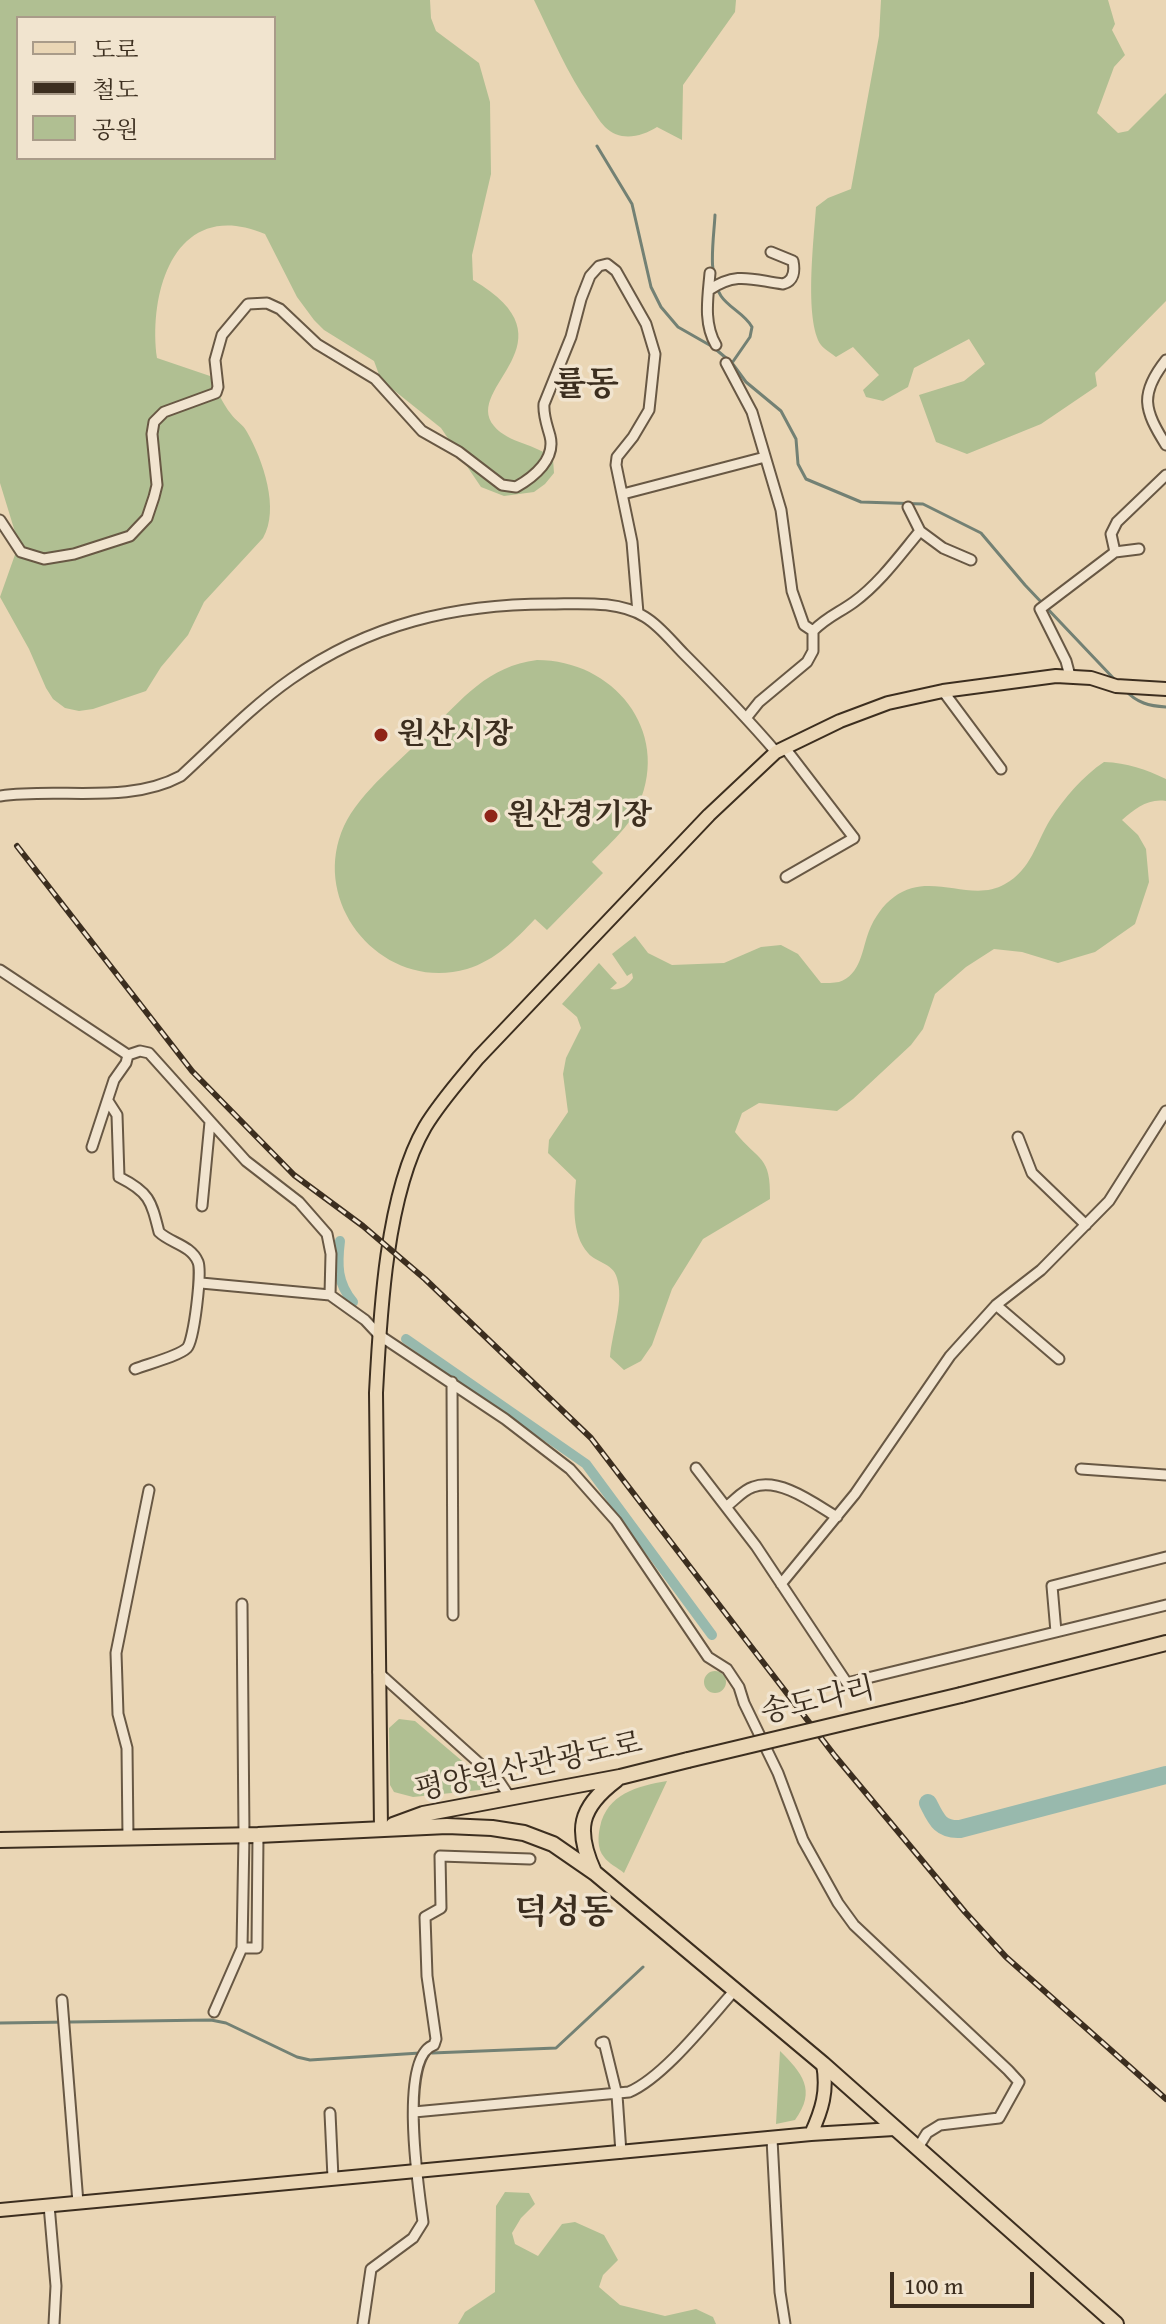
<!DOCTYPE html>
<meta charset="utf-8">
<style>
body{margin:0}
#map{position:relative;width:1166px;height:2324px;overflow:hidden;background:#ead6b5;font-family:"Gentium Book Plus","Noto Serif KR",serif}
canvas{display:block}
.legend{position:absolute;left:16px;top:16px;width:260px;height:144px;box-sizing:border-box;background:#f1e4cf;border:2px solid #a99b89;margin:0;padding:10px 14px;list-style:none;font-size:24px;color:#3c2e1f}
.legend li{display:flex;align-items:center;gap:16px;height:40px}
.legend b{width:40px;border:2px solid #a99b89}
.scale{position:absolute;left:890px;top:2272px;width:144px;height:36px;box-sizing:border-box;border:4px solid #3c2e1f;border-top:0;padding-left:10px;font-size:24px;line-height:28px;white-space:nowrap;color:#3c2e1f;-webkit-text-stroke:6px #f1e4cf;paint-order:stroke}
</style>
<div id="map">
<canvas width="1166" height="2324"></canvas>
<ul class="legend">
<li><b style="height:10px;background:#ead6b5"></b>도로</li>
<li><b style="height:10px;background:#3c2e1f"></b>철도</li>
<li><b style="height:22px;background:#b0bf92"></b>공원</li>
</ul>
<div class="scale">100 m</div>
</div>
<script>
const c = document.querySelector('canvas').getContext('2d');
c.lineJoin = 'round';
function paint(path, color) { c.fillStyle = color; c.fill(path, 'evenodd'); }
function stroke(path, color, width, dash) { c.strokeStyle = color; c.lineWidth = width; c.lineCap = dash ? 'butt' : 'round'; c.setLineDash(dash || []); c.stroke(path); }
function label(font, color, halo, rows, align = 'center') {
  c.font = font + ' "Gentium Book Plus","Noto Serif KR",serif'; c.lineWidth = 7; c.setLineDash([]); c.textBaseline = 'middle'; c.strokeStyle = halo; c.fillStyle = color; for (const [text, x, y, turn = 0] of rows) {
    c.save(); c.translate(x, y); c.rotate((+turn || 0) * Math.PI / 180); c.textAlign = isNaN(turn) ? turn : align; if (halo) c.strokeText(text, 0, 0); c.fillText(text, 0, 0); c.restore();
  }
}
paint(new Path2D(`
 M0 0H430L431 18 436 31 479 63 490 102 491 174 472 255 473 280C579 342 462 387 494 426 509 444 536 443 553 459L554 473 545 484 534 492 504 496 481 487 441 428 381 380 374 361 324 330 314 320 297 297 265 234C176 197 148 290 157 358L210 376C216 388 222 403 231 414 236 421 243 424 247 432 263 460 280 509 263 538L204 602 188 635 161 667 146 691 93 709 79 711 65 708 53 699 46 688 29 649 0 597 17 549 15 532 0 483ZM18 18H274V158H18Z
 M534 0H736L735 12 683 85 682 140 657 127C641 137 620 142 605 127 599 121 595 113 590 106 567 73 552 37 534 0Z
 M881 0H1108L1115 24 1112 30 1125 55 1114 67 1097 113 1118 133 1128 131 1166 93V301L1095 373 1097 386 1041 424 967 454 936 442 919 395 964 381 985 364 969 339 914 368 908 387 883 401 866 397 863 390 879 375 853 347 836 357C831 353 824 349 821 345 804 320 814 238 816 207L828 198 851 189 879 36Z
 M537 660C613 660 671 730 639 804 629 828 609 844 592 862L603 873 547 930 535 919C515 940 496 960 467 969 384 993 308 905 344 826 360 792 402 759 429 732 462 699 488 666 537 660Z
 M1104 762C1128 763 1145 769 1166 779V801C1148 798 1135 809 1122 820L1138 835 1146 849 1149 882 1135 924 1095 952 1058 963 1022 952 994 949 966 967 935 994 923 1029 911 1045 853 1099 837 1111 759 1103 742 1113 735 1132C759 1162 771 1155 770 1199L703 1239 672 1289 652 1345 641 1361 624 1370 610 1357C612 1333 623 1305 618 1282 615 1262 597 1264 588 1253 571 1234 574 1203 576 1180L548 1153 549 1140 568 1112 563 1074 566 1058 581 1028 577 1017 562 1004 599 963 617 983 610 989C620 991 627 986 633 978L632 973 627 976 612 954 635 936 648 953 672 965 724 963 761 947 781 945 798 954 821 983C826 983 834 983 839 982 861 975 862 949 869 931 874 918 883 905 894 897 930 870 971 904 1005 884 1031 870 1036 843 1050 820 1064 798 1083 776 1104 762Z
 M704 1682a11 11 0 1 1 22 0a11 11 0 1 1-22 0Z
 M399 1719 415 1721 481 1777 483 1786 480 1790 413 1797 394 1792 390 1785 389 1728Z
 M667 1781 624 1873C618 1868 608 1863 604 1857 597 1849 598 1836 600 1827 607 1794 637 1786 667 1781Z
 M780 2051C802 2073 817 2090 795 2120L776 2124Z
 M505 2192 529 2193 535 2204 521 2218 512 2233 515 2244 538 2256 562 2224 575 2222 604 2235 618 2260 603 2275 599 2287 620 2305 665 2316 696 2309 713 2317 716 2324H458L465 2312 495 2292 496 2206Z`), '#b0bf92');
stroke(new Path2D(`
 M597 146 632 204 651 287 661 307 678 327 713 347 732 363 746 382 781 411 796 439 798 464 806 479 861 502 923 504 981 533 1025 585 1117 682
 M715 215C714 238 707 275 721 296 729 308 745 314 752 327L750 337 732 363
 M1125 690C1137 703 1149 706 1166 707
 M0 2023 211 2020 226 2023 297 2057 310 2060 420 2053
 M432 2053 556 2048 643 1967`), '#738174', 3);
stroke(new Path2D(`
 M340 1241C337 1265 337 1283 353 1302
 M406 1339 586 1464 712 1635`), '#98b9ad', 10);
stroke(new Path2D(`
 M928 1803C936 1819 940 1830 960 1829L1166 1775`), '#98b9ad', 18);
const minor = new Path2D(`
 M710 273C708 297 703 323 716 345
 M709 290C737 271 752 280 783 284 794 281 795 271 793 261L771 252
 M1166 360C1139 394 1144 410 1166 445
 M726 363 752 412 781 510 792 591 804 625 813 631
 M623 494 765 457
 M908 507 920 531 943 548 971 560
 M0 520 21 552 44 559 74 554 130 536 147 518 154 497 157 485 152 434 154 422 164 412 216 393 218 387 215 360 222 335 248 304 267 303 280 309 317 344 375 379 422 431 459 452 502 485 516 487C534 477 556 459 550 436 547 425 543 415 544 404L571 337 581 299 590 276 599 266 607 264 616 271 646 324 655 354 649 410 633 437 617 457 616 465 632 542 638 613
 M1115 552 1111 534 1117 522 1166 475
 M1070 676 1066 661 1040 609 1115 552 1139 549
 M943 691 1001 769
 M747 717 759 702 807 662 813 651V631C828 616 839 613 854 602 880 583 900 555 920 531
 M785 748 854 838 786 877
 M0 796C59 787 127 805 181 776 217 743 251 707 291 679 369 624 455 604 549 604 580 604 618 600 645 617 660 626 672 642 684 654 716 686 747 718 776 752
 M0 970 128 1055
 M108 1101 117 1115 119 1177C149 1192 151 1200 159 1232 170 1243 191 1245 198 1262 202 1272 194 1341 187 1348 179 1356 148 1364 135 1369
 M1018 1137 1032 1173 1086 1225
 M92 1147 114 1080 126 1063 128 1055 140 1051 149 1053 246 1161 299 1202 327 1234 331 1254 330 1295
 M202 1206 210 1122
 M201 1283 330 1295 365 1320 379 1335 505 1419 570 1469 616 1521 708 1657 727 1669 739 1687 744 1703 778 1773 803 1840 838 1903 854 1925 1008 2070 1019 2082 999 2118 940 2125 927 2133 917 2149
 M996 1305 1059 1359
 M452 1382 453 1615
 M696 1468 756 1546 847 1683 1166 1605
 M1081 1469 1166 1475
 M727 1506C735 1500 743 1490 753 1487 780 1477 815 1504 837 1517
 M781 1584 855 1494 950 1356 996 1305 1041 1270 1109 1201 1166 1111
 M1056 1632 1052 1586 1166 1557
 M378 1672 499 1781 511 1799
 M128 1838 127 1748 118 1714 116 1653 149 1490
 M242 1948H257L258 1835
 M62 2000 78 2203
 M214 2012 242 1948 244 1835 242 1604
 M601 2043 604 2042 617 2095 621 2153
 M414 2112 629 2092C664 2077 708 2020 735 1990
 M330 2113 333 2178
 M772 2139 780 2292 785 2324
 M49 2205 56 2286 54 2324
 M363 2324 371 2269 413 2238 423 2222C419 2192 398 2056 434 2045L436 2039 427 1976 425 1917 441 1908 440 1856 530 1859`);
const major = new Path2D(`
 M381 1829 376 1393C380 1315 386 1194 425 1127 440 1102 460 1080 478 1058L709 815 776 752 840 721 888 703 943 691 1056 676 1091 678 1116 686 1166 689
 M811 2134C822 2110 828 2091 823 2064
 M0 2210 811 2134 894 2129`);
const highway = new Path2D(`
 M961 1695 1166 1643
 M393 1825 423 1814 620 1777 688 1760
 M0 1840 258 1835 447 1826 492 1828 524 1833 553 1844 595 1873 823 2064 1116 2324
 M594 1872C575 1830 579 1808 616 1780`);
stroke(minor, '#685844', 13);
stroke(major, '#3c2e1f', 16);
stroke(highway, '#3c2e1f', 18);
stroke(minor, '#f1e4cf', 9);
stroke(major, '#ead6b5', 12);
stroke(highway, '#ead6b5', 14);
const rail = new Path2D(`
 M17 846 192 1071 294 1175 363 1226 425 1279 591 1438 835 1756 965 1912 1006 1957 1166 2099`);
stroke(rail, '#3c2e1f', 6);
stroke(rail, '#f1e4cf', 3, [9]);
const highwayBridge = new Path2D(`
 M688 1760 961 1695`);
stroke(highwayBridge, '#3c2e1f', 18, []);
stroke(highwayBridge, '#ead6b5', 14);
for (const [x, y, r, color] of [
 [381,735,8,"#8f2418"],
 [491,816,8,"#8f2418"]
]) { const dot = new Path2D(); dot.arc(x, y, r, 0, 2 * Math.PI); c.fillStyle = color; c.fill(dot); stroke(dot, '#f1e4cf', 3); }
label('bold 30px', '#3c2e1f', '#f1e4cf', [
 ["원산시장",397,735],
 ["원산경기장",507,816]
], 'left');
label('30px', '#3c2e1f', '#f1e4cf', [
 ["송도다리",818,1702,-13],
 ["평양원산관광도로",529,1768,-12]
]);
label('bold 34px', '#3c2e1f', '#f1e4cf', [
 ["률동",586,386],
 ["덕성동",564,1914]
]);
</script>
